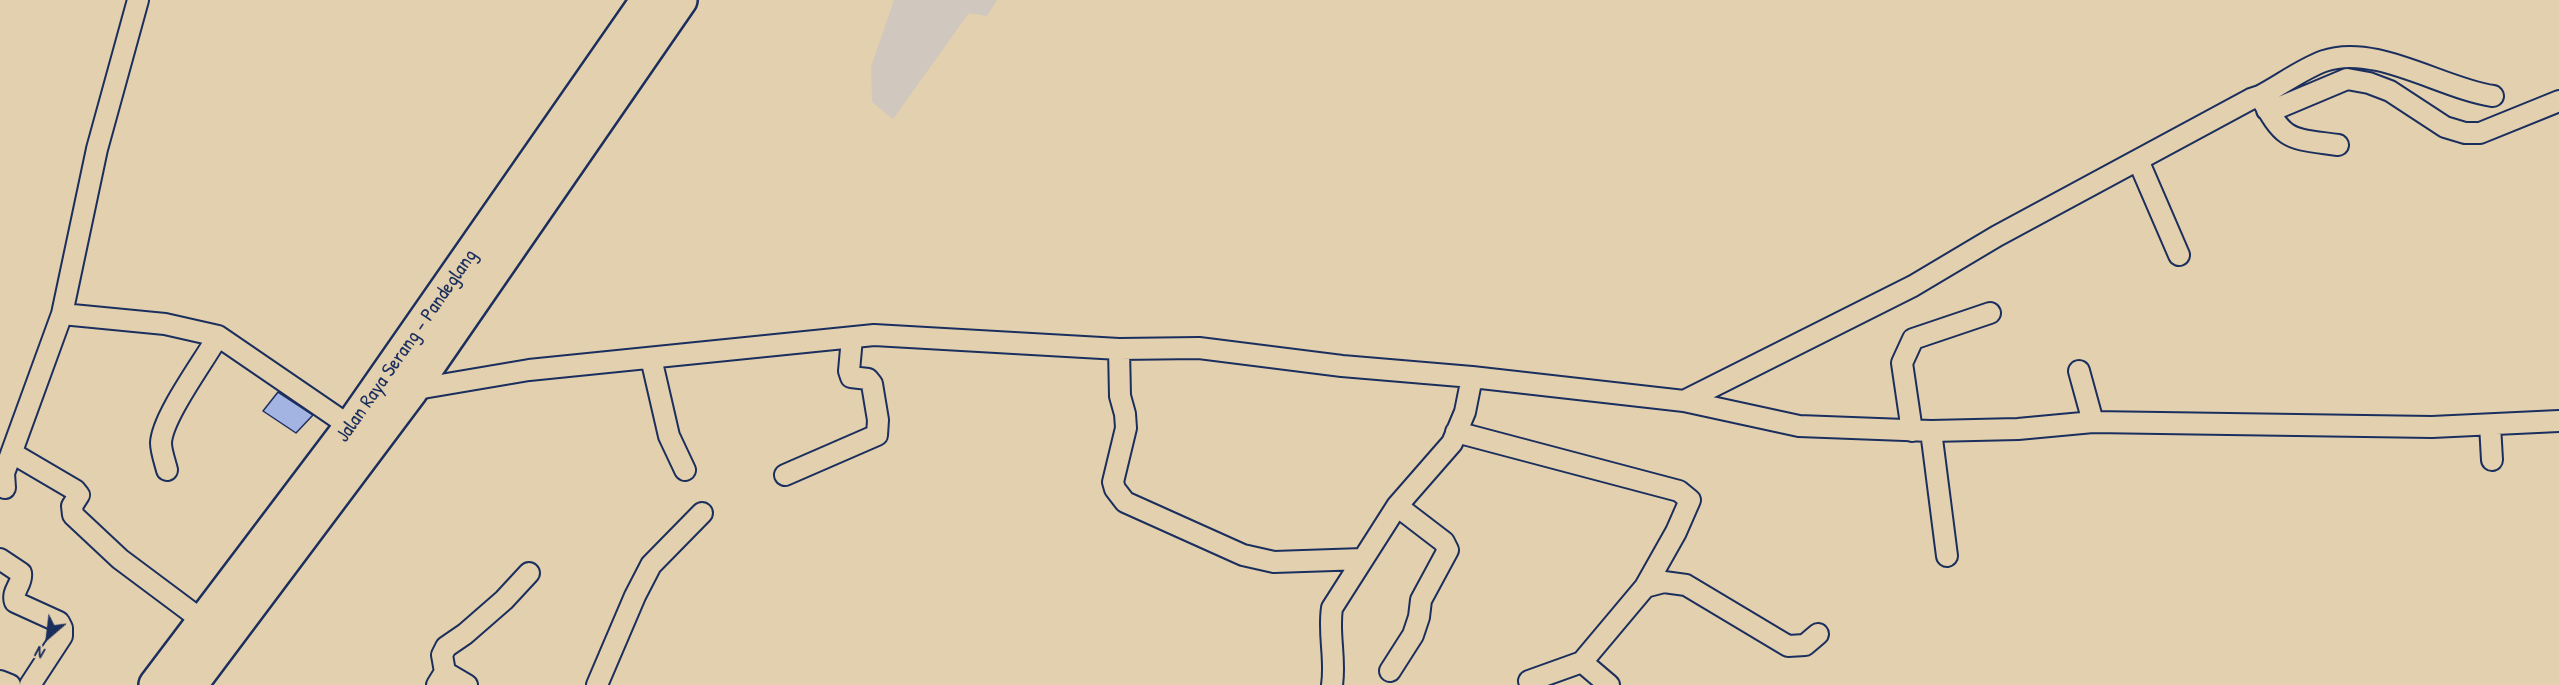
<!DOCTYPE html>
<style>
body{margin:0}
#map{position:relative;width:2559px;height:685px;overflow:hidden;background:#e3d0ae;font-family:"Patrick Hand",sans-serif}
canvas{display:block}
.north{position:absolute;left:18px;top:607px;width:60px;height:60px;-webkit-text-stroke:4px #e3d0ae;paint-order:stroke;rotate:208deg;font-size:16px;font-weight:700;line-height:24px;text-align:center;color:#1b2f5e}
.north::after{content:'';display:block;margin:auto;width:21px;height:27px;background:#1b2f5e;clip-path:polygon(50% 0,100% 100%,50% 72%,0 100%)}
</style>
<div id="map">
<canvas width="2559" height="685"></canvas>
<div class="north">N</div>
</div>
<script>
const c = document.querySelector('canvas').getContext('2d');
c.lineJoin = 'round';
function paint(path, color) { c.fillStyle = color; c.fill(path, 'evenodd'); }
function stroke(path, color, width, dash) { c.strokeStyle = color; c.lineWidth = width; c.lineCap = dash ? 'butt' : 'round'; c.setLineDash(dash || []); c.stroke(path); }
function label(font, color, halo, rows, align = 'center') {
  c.font = font + ' "Patrick Hand",sans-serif'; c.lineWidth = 4.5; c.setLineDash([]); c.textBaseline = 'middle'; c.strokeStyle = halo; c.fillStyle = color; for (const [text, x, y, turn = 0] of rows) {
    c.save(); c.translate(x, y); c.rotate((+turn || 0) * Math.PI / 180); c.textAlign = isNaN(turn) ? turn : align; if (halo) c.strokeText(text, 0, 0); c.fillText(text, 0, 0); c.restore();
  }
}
paint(new Path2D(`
 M894 0H997L987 16 969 13 893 119 872 102 871 67Z`), '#d0c7be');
const building = new Path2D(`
 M278 392 313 415 296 433 263 411Z`);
paint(building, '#a3b3e2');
stroke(building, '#1b2f5e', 1.5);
const minor = new Path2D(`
 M2260 96C2281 85 2302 69 2324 61 2375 43 2443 89 2493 96
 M2267 110 2278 108 2347 79 2369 83 2390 91 2445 127 2465 133H2480L2559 101
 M2138 160 2179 255
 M62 314 97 149 138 0
 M1119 349 1120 396 1125 414 1126 428 1113 482 1115 489 1125 502 1243 555 1274 562 1363 559
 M651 358 669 436 685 470
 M2079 371 2093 422
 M411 390 529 370 874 335 1119 349 1199 348 1342 366 1472 377 1684 401 1799 426 1931 431 2018 429 2093 422 2432 427 2559 421
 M1684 401 1913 286 1997 236 2251 99 2260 96C2285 142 2288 138 2338 145
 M2490 425 2492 460
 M1912 431 1902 363 1913 339 1990 313
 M1931 431 1947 556
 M1456 432 1679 491 1690 500 1676 532 1645 587
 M12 453 75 490 79 495 72 506 73 515 120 559 203 621
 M167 470C165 462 161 451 161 443 162 417 204 361 218 336
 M785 475 877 435 878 420 872 384 868 379 851 377 849 371 852 338
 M5 488 4 473 7 465 62 314 165 324 218 336 351 427
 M0 559 21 573C23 584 11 591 15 602L59 622 62 628V636L30 685
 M1582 662 1609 685
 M1390 671 1413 635 1419 617 1421 600 1448 550 1444 542 1397 506
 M445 672 442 655 446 647 465 634 504 600 529 573
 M0 681 10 685
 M1529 681 1582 662 1645 587 1664 582 1686 585 1788 646 1805 645 1818 634
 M437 685 445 672 467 685
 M597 685 635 596 651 565 702 513
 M1332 685C1336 659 1328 634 1332 608L1397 506 1452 443 1465 412 1472 377`);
const trunk = new Path2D(`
 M156 685 351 427 648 0
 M190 685 411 390 680 0`);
stroke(minor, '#1b2f5e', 24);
stroke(trunk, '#1b2f5e', 38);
stroke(minor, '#e3d0ae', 20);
stroke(trunk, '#e3d0ae', 33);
label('20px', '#1b2f5e', '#e3d0ae', [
 ["Jalan Raya Serang - Pandeglang",407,346,-55]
]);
</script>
